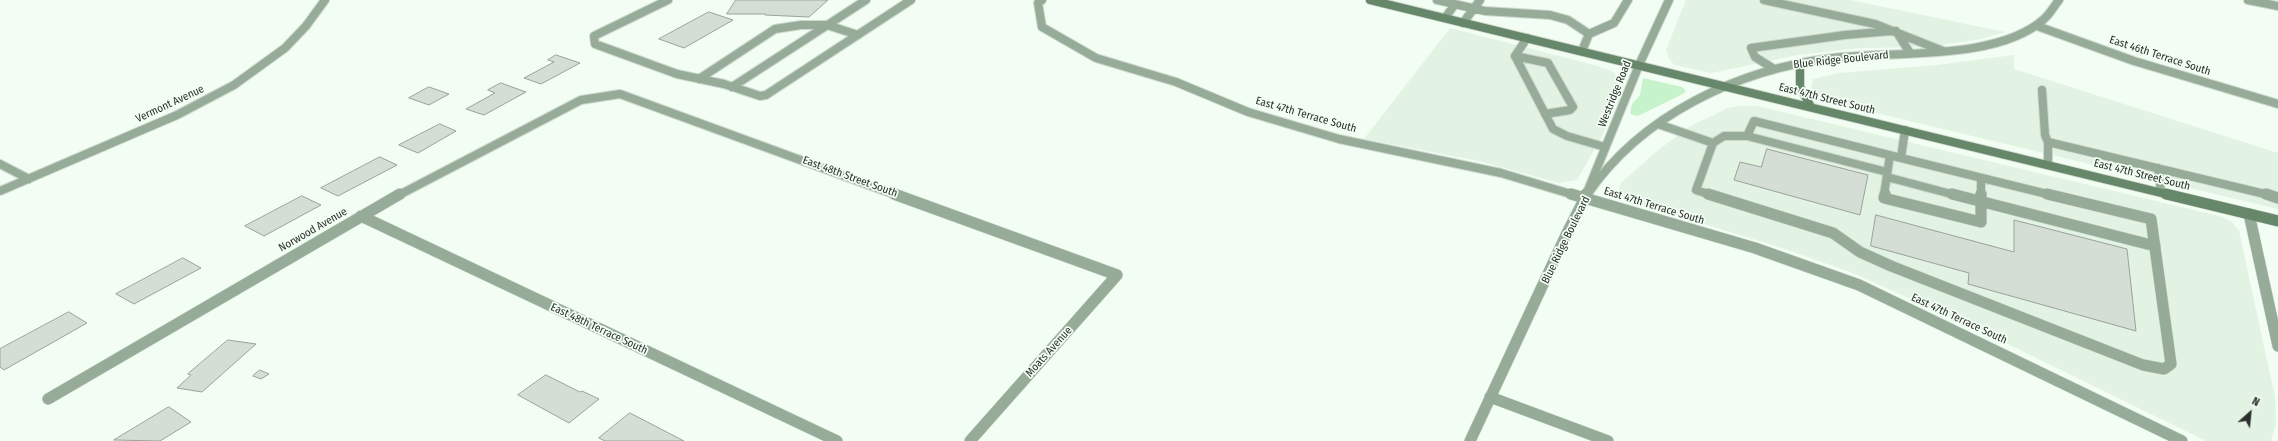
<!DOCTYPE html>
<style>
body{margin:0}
#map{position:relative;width:2278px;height:441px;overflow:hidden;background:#f2fdf3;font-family:"Fira Sans Condensed",sans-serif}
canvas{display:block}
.north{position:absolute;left:2230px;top:393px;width:40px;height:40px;-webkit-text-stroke:3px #f2fdf3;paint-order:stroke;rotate:27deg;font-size:11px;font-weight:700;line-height:16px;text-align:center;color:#2c2f2c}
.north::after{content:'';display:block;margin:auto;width:14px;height:18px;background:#2c2f2c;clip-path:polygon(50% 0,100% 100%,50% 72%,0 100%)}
</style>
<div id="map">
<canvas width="2278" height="441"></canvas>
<div class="north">N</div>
</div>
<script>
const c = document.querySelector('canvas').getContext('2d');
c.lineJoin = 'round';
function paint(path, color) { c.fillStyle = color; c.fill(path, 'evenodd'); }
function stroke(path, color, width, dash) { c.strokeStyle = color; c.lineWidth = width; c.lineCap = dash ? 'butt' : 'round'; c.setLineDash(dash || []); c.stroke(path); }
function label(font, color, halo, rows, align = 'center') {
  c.font = font + ' "Fira Sans Condensed",sans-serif'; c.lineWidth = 3.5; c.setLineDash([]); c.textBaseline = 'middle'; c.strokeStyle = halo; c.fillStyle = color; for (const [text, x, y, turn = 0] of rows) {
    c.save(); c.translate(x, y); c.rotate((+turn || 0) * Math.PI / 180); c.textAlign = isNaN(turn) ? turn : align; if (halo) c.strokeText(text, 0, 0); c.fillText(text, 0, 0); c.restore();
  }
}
paint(new Path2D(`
 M1686 0H1850L2005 32 1981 39 1929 47 1860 48 1798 55 1711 73 1675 65 1669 59 1666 50Z
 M1450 28 1594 65 1611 71 1620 78 1622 85 1621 94 1603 134 1577 180 1559 183 1479 161 1364 139Z
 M2014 55V69L2278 153V209L1830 102 1811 92 1813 79 1839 73 1937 65Z
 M1739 106H1758L1778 111 2219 216 2231 221 2239 231 2275 397 2276 423 2271 441H2206L1975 328 1853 273 1776 246 1638 204 1625 198 1618 191 1621 183 1657 151 1689 127 1728 108Z`), '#e2f2e3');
paint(new Path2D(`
 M1643 78 1682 87 1686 91 1683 94 1642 114 1637 116 1630 114 1632 104 1640 95Z`), '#c7f3cc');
const building = new Path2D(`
 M736 0H828L809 17 765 15V14H727Z
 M709 12 733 20 684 48 659 39Z
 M556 55 580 63 541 84 524 78 554 62 548 60Z
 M501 83 526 92 484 115 466 109 495 93 488 90Z
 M429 87 449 94 429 105 409 98Z
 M440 124 456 131 418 153 399 145Z
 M1767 149 1868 175 1860 215 1734 180 1740 162 1761 167Z
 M380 157 397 165 338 196 321 188Z
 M302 196 321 205 264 236 245 226Z
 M1876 215 2014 252V220L2127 249 2136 331 1968 284 1969 273 1871 246Z
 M183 258 201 268 134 304 116 294Z
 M69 312 87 323 4 370 0 367V349Z
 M228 340 256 344 202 392 177 388 191 375 188 374Z
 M260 370 269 374 261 379 253 376Z
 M546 375 580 392 582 391 599 399 569 423 518 395Z
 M169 407 191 422 160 441 114 440Z
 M630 413 684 441H605L599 438Z`);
paint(building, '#d4ded5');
stroke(building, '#9aa39a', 1);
const serviceFar1 = new Path2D(`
 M668 0 594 36 595 44 677 74 724 84 760 96 766 95 911 0
 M1437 0 1485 11 1550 15 1568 20 1589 34 1582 51
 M1764 0 1875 24 1943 51
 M1445 18 1455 4
 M1463 23 1480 0
 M1896 31 1910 53
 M1589 34 1614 23 1628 0
 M1515 56 1553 129 1567 136 1605 147
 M1515 56 1548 63 1573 107 1570 110 1545 114
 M1515 56 1527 38
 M1774 69 1755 57 1751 48 1845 35 1892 31
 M699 79 775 29 801 25H827L858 35
 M732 87 866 0
 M2042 90 2045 135 2048 142
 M1658 124 1713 143 1696 190 1711 195
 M1905 130 1901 158 2051 195
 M1747 136 1887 172
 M1713 143 1724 136H1747L1754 121 1901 158
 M2048 165V142L2269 195
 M2158 168 2161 192
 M1887 177 1955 195
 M1981 178V195
 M1884 195 1890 155`);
const service = new Path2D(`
 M1708 194 1833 233 1860 252 1891 266 2143 365 2164 369 2171 364 2151 219 2047 194
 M1885 194 1884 198 1981 222V194
 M1952 194 2155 246
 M2266 194 2278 198`);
const minorFar1 = new Path2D(`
 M1042 0 1038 3 1042 27 1096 58 1176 82 1248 112 1339 139 1501 173 1574 195
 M2248 0 2278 6
 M2037 26 2134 61 2278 104
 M0 164 29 179
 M0 191 177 115 234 85 285 48 306 26 325 0
 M399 195 581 100 620 94 896 195
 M1586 195 1639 65 1669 0`);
const minor = new Path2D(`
 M894 194 1117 275 970 441
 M1571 194 1755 248 1859 285 2182 441
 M1585 197 1586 194
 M2249 214 2278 346
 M361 216 837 441
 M1490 397 1608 441
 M48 399 400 194`);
const tertiaryFar1 = new Path2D(`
 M1587 195C1641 115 1739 69 1833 58 1893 51 1998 61 2044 19 2050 14 2054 6 2059 0`);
const tertiary = new Path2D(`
 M1470 441 1567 233 1587 194`);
const secondaryFar1 = new Path2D(`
 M1370 0 2170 195
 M1800 63V87L1811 107`);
const secondary = new Path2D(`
 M2166 194 2278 221`);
stroke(serviceFar1, '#ced8cf', 10);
stroke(service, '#ced8cf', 12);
stroke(minorFar1, '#ced8cf', 10);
stroke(minor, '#ced8cf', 12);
stroke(tertiaryFar1, '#ced8cf', 10);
stroke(tertiary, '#ced8cf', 12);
stroke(secondaryFar1, '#ced8cf', 10);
stroke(secondary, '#ced8cf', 12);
stroke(serviceFar1, '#96ac98', 8);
stroke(service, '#96ac98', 11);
stroke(minorFar1, '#96ac98', 8);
stroke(minor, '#96ac98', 11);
stroke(tertiaryFar1, '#96ac98', 8);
stroke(tertiary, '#96ac98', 11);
stroke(secondaryFar1, '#66876a', 8);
stroke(secondary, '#66876a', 11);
label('11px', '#2c2f2c', '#f2fdf3', [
 ["East 46th Terrace South",2160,56,18],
 ["Blue Ridge Boulevard",1841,60,-6],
 ["Westridge Road",1615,94,-68],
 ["East 47th Street South",1827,99,14],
 ["Vermont Avenue",170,104,-25],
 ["East 47th Terrace South",1306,115,16],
 ["East 47th Street South",2142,175,14],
 ["East 48th Street South",850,177,20],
 ["East 47th Terrace South",1654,206,17],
 ["Norwood Avenue",313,230,-30],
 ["Blue Ridge Boulevard",1566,240,-64],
 ["East 47th Terrace South",1959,319,25],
 ["East 48th Terrace South",599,329,25],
 ["Moats Avenue",1049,352,-48]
]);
</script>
